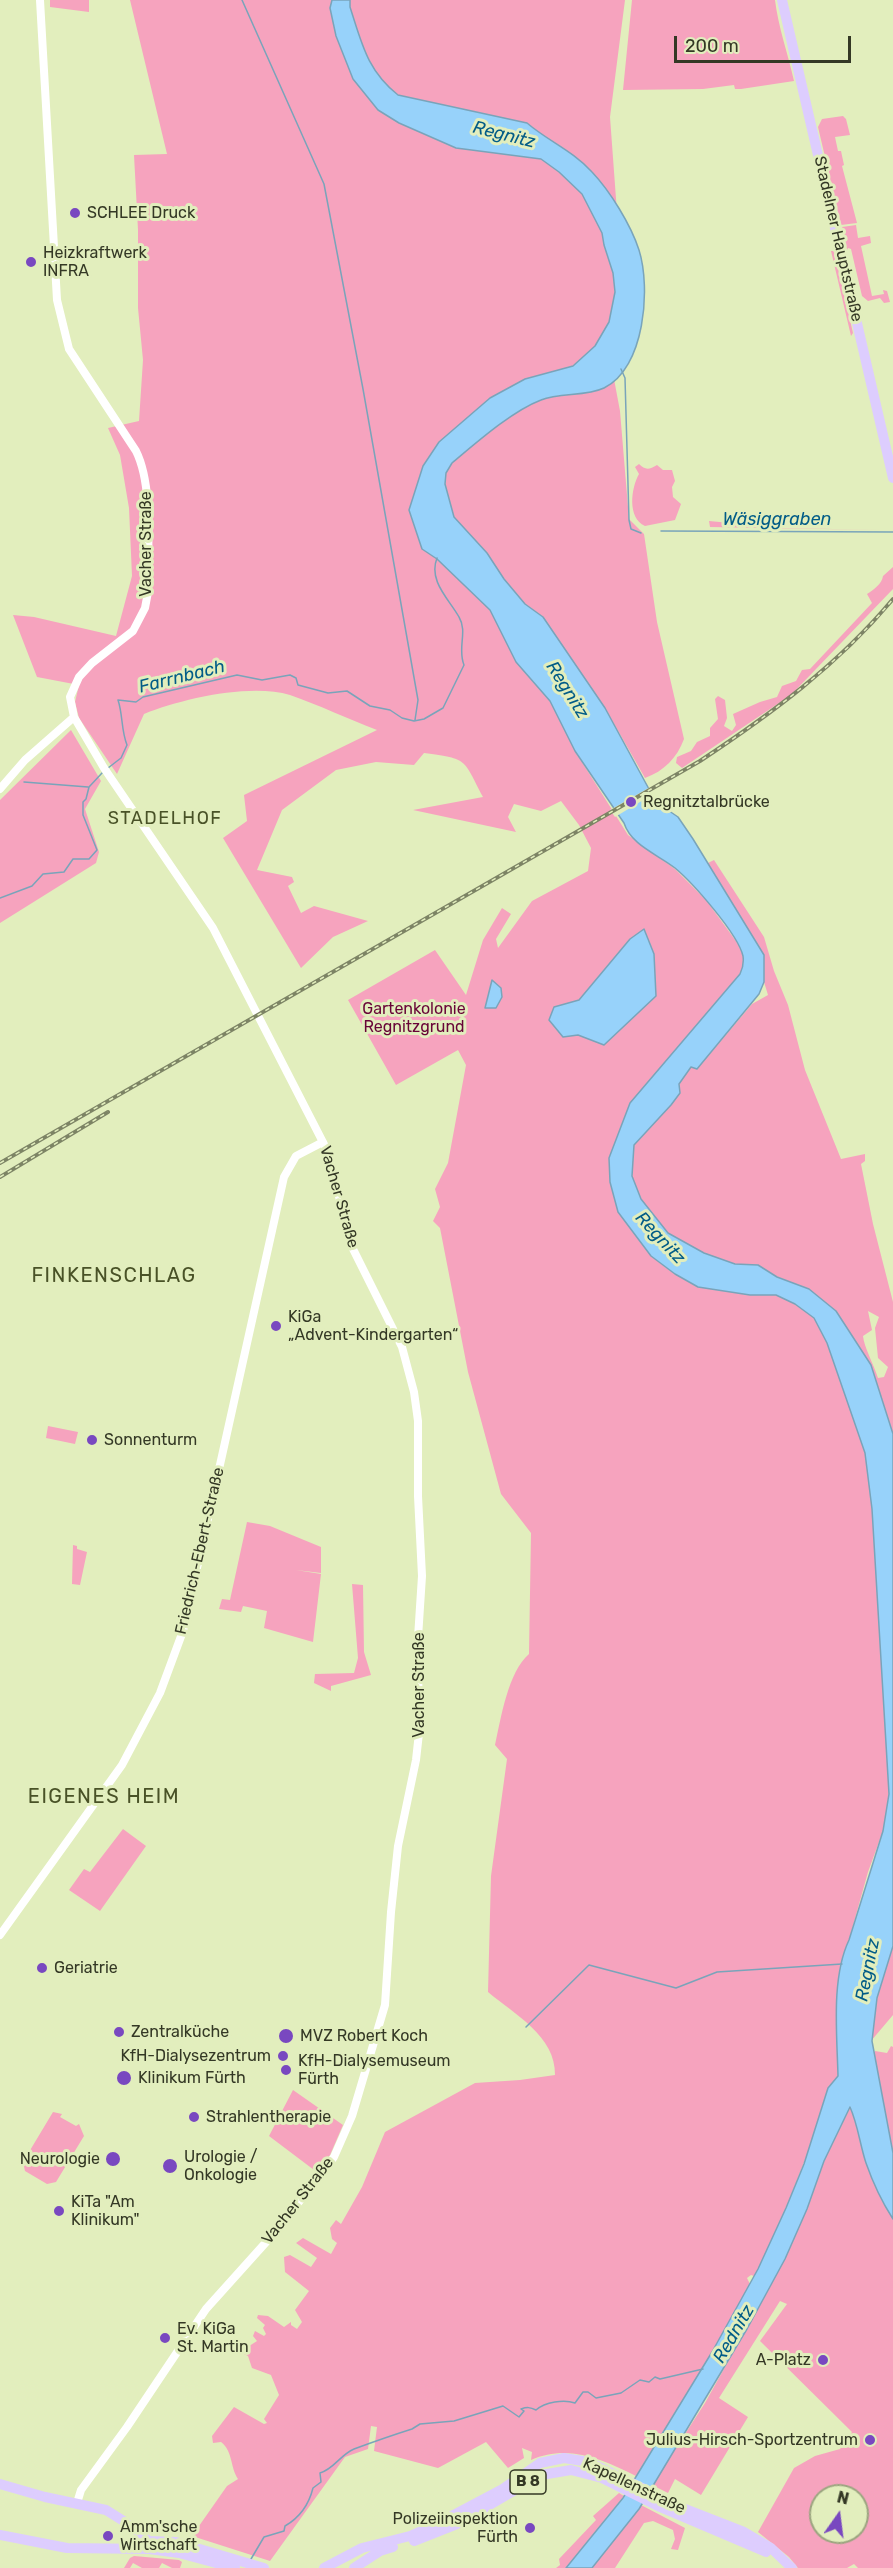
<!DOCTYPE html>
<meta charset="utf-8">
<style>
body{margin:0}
#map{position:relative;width:893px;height:2568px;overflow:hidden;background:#e2eebd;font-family:Rubik,sans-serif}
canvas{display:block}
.north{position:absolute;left:809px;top:2484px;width:60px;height:60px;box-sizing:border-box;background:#e2eebd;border:2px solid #9ca580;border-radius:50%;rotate:14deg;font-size:16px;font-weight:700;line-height:24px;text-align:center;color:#343825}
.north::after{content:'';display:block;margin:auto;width:21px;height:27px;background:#7948c0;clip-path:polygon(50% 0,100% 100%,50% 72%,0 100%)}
.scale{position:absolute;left:674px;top:36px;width:177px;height:27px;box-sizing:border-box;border:3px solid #343825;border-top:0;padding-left:8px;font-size:18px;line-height:21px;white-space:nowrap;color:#343825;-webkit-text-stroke:4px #e2eebd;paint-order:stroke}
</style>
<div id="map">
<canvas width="893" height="2568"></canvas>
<div class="north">N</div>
<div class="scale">200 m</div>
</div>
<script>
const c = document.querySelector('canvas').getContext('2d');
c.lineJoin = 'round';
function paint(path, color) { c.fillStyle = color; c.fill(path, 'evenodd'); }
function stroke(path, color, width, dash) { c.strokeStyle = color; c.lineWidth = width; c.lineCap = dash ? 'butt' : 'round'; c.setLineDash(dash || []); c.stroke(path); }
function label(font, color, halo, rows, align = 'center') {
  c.font = font + ' Rubik,sans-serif'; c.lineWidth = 6; c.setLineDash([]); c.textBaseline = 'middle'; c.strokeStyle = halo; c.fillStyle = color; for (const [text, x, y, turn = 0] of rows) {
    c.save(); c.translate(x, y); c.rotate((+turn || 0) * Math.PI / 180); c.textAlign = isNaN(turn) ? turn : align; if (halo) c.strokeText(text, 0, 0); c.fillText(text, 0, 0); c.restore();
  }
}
paint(new Path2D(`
 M50 0H89V12L50 7Z
 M130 0H625L610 117 618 226 604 245 613 273 615 292 609 322 595 346 573 366 525 379 490 398 440 442 422 549 437 559 490 610 516 662 550 701 575 751 628 835 675 869 706 900 736 941 743 954 744 967 740 974 630 1103 609 1158 651 1256 676 1275 776 1295 795 1304 814 1318 827 1343 865 1453 873 1508 889 1768V1794L883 1831 868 1872 849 1940 838 2076 786 2208 758 2269 754 2276 751 2275 747 2278 750 2284 712 2352 636 2476C604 2460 568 2443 531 2460L532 2452 522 2448 524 2458 508 2468 486 2442 438 2468 374 2451 377 2427 371 2426 368 2449 345 2457 270 2561 192 2536 227 2486 238 2479C230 2467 233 2451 221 2442L213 2443 212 2436 234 2407 264 2424 267 2423 264 2419 279 2395 271 2375 252 2368 248 2356 244 2354 243 2350 257 2341 253 2336 255 2331 264 2336 266 2334 263 2328 265 2325 257 2318 258 2315 268 2316 284 2327 291 2322V2325L297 2329 302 2322 295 2310 309 2291 285 2272 284 2257 290 2255 311 2267 317 2258 296 2243 303 2238 331 2254 337 2243 332 2239 330 2228 336 2220 341 2224 362 2187 385 2132 475 2083 520 2080 555 2075C556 2036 514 2014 488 1992L491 1876 507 1759 495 1745C501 1718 508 1672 529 1654L531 1533 501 1494 468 1372 440 1228 433 1221 440 1207 435 1189 448 1163 466 1065 458 1050 396 1085 348 1000 435 950 466 995 483 940 502 908 511 914 496 939 498 948 532 901 588 871 591 848 579 825 561 801 541 811 514 804 508 817 516 832 413 810 483 797C463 759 469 759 424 753L414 765 376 762 336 770 282 810 257 870 292 877 294 882 288 886 301 913 314 906 368 921 333 937 301 968 223 838 247 821 244 795 377 730C348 719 319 705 290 695 250 683 181 699 144 714L117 774 79 718 75 702 79 685 37 677 13 615 34 617 116 636 132 576 129 508 120 455 108 428 139 421 143 360 138 308V230L134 155 167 154ZM630 939 604 1045 578 1035 563 1037 549 1020 579 1000Z
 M632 0H775C778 26 788 54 794 81L741 89H735L734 85 703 89 623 90Z
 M843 116 846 119 850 135 835 137 838 151H841L844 165 842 166 857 223 841 225 818 127 822 119Z
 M856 225 858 238 870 236 871 243 861 246 872 296 884 294 883 290 887 291 890 302 884 303 880 298 868 301 862 296 851 249 848 248 847 250 842 227Z
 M831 251H834L853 333 851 336Z
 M614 379 620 411 629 519 644 534 657 622 684 739C677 758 664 771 645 778L605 708 543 617 525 604 504 579 487 553 454 517 445 484 446 473 452 463C472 446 519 406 543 399 568 391 593 396 614 379Z
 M639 464C645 470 649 470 657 465L663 470H672L675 481 672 487 673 497 681 504 675 520 645 526C627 518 631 488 639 474L635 467Z
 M709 521 784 528 882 530 710 527Z
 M893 567V589L791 695 682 768 676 763 677 757 691 751 697 742 710 736V728L718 719 715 699 718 696 725 700 727 718 724 726 732 731 736 725 733 714 760 702 777 697 782 686 796 681 802 670 810 669 872 603 867 594C873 590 882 584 883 576Z
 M71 730 101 781 85 809 99 852 96 863 0 923V800Z
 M714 860 764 937 774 971 788 1005 805 1070 841 1159 865 1154V1161L861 1164 873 1224 893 1302V1434L871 1365 809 1289 777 1277 758 1265 735 1264 704 1253 668 1233 641 1199 632 1176 634 1145 671 1105 680 1093 679 1084 691 1067 697 1069 752 1004 768 995 764 982V955L708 863ZM868 1311 879 1317 875 1328 878 1358 888 1367 884 1377 878 1378C874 1365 864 1347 863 1336L872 1330Z
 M48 1426 78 1432 75 1444 46 1438Z
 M247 1522 270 1526 321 1547V1573L296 1570 321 1574 313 1642 264 1628 267 1611 243 1606 241 1612 219 1609 222 1599 230 1600Z
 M73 1545 77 1546V1549L87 1552 80 1585 72 1584Z
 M352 1584 363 1585 364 1652 371 1675 331 1686V1691L314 1683 315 1674 354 1673 358 1658Z
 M123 1829 146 1846 100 1911 69 1890 84 1869 90 1872Z
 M893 1946V2015L871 2041 877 1998Z
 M891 2046 893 2047V2153L874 2054 875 2051 887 2053Z
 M293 2090 343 2125 330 2155 318 2173 269 2136Z
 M851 2106C864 2146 871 2183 893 2219V2568H858L854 2564 847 2568H798L789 2557 758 2532 794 2468 815 2456 840 2449 852 2432 760 2341 787 2304 780 2301 719 2398 748 2417 701 2495 675 2479 668 2493 652 2485 705 2403 785 2259 807 2209 824 2161ZM821 2496H857V2532H821Z
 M53 2112 62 2114 60 2117 76 2126 79 2124 84 2136 56 2182 47 2184 25 2171 23 2162Z
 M619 2493 624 2496 566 2568H556L560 2565 559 2559 596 2520 593 2516Z
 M641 2505 685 2528 678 2550 671 2549 675 2539 673 2530 653 2521 644 2523 615 2568H592Z
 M134 2556 179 2560 182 2562 180 2568H172L162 2563 159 2568H142L133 2563 130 2568H124L130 2558Z`), '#f6a3be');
const water = new Path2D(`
 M332 0H350V7C362 44 367 70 398 95L527 123C548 141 573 151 592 172 610 191 631 225 639 250 651 288 645 368 604 388 585 397 560 392 541 400 512 411 476 443 452 463L446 473 445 484 454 517 487 553 504 579 525 604 543 617 605 708 656 802 678 817 693 839 764 955V982L759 994 697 1069 691 1067 679 1084 680 1093 671 1105 634 1145 632 1176 641 1199 668 1233 704 1253 735 1264 758 1265 777 1277 809 1289 836 1311 871 1365 893 1434V1946L877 1998 872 2041 893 2153V2219C882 2202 873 2183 866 2163 860 2145 858 2125 850 2107L824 2161 807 2209 785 2259 747 2329 639 2509 592 2568H566L623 2498 712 2352 758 2269 786 2208 804 2164 828 2088 838 2076C837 2034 831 1978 849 1940L883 1831 889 1794 872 1509 865 1453 827 1343 814 1318 795 1304 776 1295H750L698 1287 675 1274 651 1256 618 1212 610 1182 609 1158 630 1103 740 974C743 968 744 963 743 956 738 934 693 883 675 868 657 854 631 845 624 823L575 751 550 701 516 662 490 610 437 559 422 549 409 510 423 466 439 442 490 398 525 379 573 366 595 346 609 322 615 292 613 273 604 245 602 233 582 194 559 172 541 159 456 148 399 123 378 110 353 79 336 36 330 8Z
 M644 929 654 954 656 996 604 1045 578 1035 563 1037 549 1020 554 1007 579 1000 630 939Z
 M492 980 501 988 502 997 496 1008H485Z`);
paint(water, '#97d2fa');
stroke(water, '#79a4ba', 1.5);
paint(new Path2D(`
 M652 786 655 793 615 817 610 810Z`), '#e2eebd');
stroke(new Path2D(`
 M242 0 324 184 363 389 418 700 415 720
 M621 369 625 378 629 520 631 529 641 533
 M661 531 893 532
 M108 768 121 758 127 745C121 730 123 715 118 700L136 702 143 697 237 675 262 680 290 675 296 678 298 685 328 693 347 691 370 706 390 710 402 718 414 721 424 719 443 708 464 665C457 648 468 632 459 617 449 599 428 581 437 558
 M24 782 88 787
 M0 898 32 886 43 874 64 872 73 859H89L97 850 83 815V802L86 799 89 787 102 773
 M526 2027 589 1965 676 1988 717 1972 842 1964
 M251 2559 264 2537 284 2531 285 2526C299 2518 309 2504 313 2488L321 2482 320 2473C334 2469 340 2455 354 2449 373 2442 393 2435 412 2429L420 2424 454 2421 503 2406 519 2417 524 2411 521 2409C527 2407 530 2407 536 2410 545 2402 564 2399 575 2403L583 2392H588L596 2398 621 2393 640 2380 649 2382 655 2377 660 2379 703 2369`), '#79a4ba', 1.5);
stroke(new Path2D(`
 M40 0 57 300 69 349 136 451C154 487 147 551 148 592L145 608 133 631 92 663 79 677 70 697 74 717 104 768 213 928 328 1152 351 1245 402 1347 414 1392 418 1421V1496L422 1576 417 1653 420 1724 416 1760 398 1846 391 1912 385 2005 352 2116 334 2157 277 2230 206 2309 127 2427 81 2490 77 2503
 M0 789 25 760 74 717
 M0 1935 122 1765 160 1693 183 1631 284 1177 296 1156 323 1142`), '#fff', 8);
stroke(new Path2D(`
 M782 0 893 478
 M0 2484 45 2497 106 2510 122 2520 149 2541 176 2542 264 2568
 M0 2535 67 2548 149 2549 179 2553 235 2568
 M414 2541 457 2524 541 2475 571 2470 602 2478 660 2507 766 2552
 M324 2568 362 2548 410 2536 433 2526 501 2490 540 2463 564 2458 589 2462 685 2509 744 2532 771 2548 792 2568
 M354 2568 380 2551 393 2547`), '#ddcdfe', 10);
const rail = new Path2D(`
 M0 1163 700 761C771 714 838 665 893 599
 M0 1177 108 1112`);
stroke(rail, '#7d8465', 4);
stroke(rail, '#e2eebd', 1.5, [4.5]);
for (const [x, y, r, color] of [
 [75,213,6,"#7948c0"],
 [31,262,6,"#7948c0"],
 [631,802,6,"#7948c0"],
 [276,1326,6,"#7948c0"],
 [92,1440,6,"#7948c0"],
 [42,1968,6,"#7948c0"],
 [119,2032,6,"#7948c0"],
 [286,2036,8,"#7948c0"],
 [283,2056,6,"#7948c0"],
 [286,2070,6,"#7948c0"],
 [124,2078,8,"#7948c0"],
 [194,2117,6,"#7948c0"],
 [113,2159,8,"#7948c0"],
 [170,2166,8,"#7948c0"],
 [59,2211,6,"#7948c0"],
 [165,2338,6,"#7948c0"],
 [823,2360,6,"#7948c0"],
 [870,2440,6,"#7948c0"],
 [530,2528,6,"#7948c0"],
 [108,2536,6,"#7948c0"]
]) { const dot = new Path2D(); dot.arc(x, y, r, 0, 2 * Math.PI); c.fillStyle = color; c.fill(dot); stroke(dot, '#e2eebd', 2); }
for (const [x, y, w] of [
 [528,2482,36]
]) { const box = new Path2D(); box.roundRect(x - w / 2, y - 12, w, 24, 4.5); c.fillStyle = '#e2eebd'; c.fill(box); stroke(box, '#343825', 1.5); }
label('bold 15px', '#343825', null, [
 ["B 8",528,2482]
]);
label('16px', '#343825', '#e2eebd', [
 ["SCHLEE Druck",87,213],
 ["Heizkraftwerk",43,253],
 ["INFRA",43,271],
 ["Regnitztalbrücke",643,802],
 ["KiGa",288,1317],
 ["„Advent-Kindergarten“",288,1335],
 ["Sonnenturm",104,1440],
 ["Geriatrie",54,1968],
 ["Zentralküche",131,2032],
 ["MVZ Robert Koch",300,2036],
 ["KfH-Dialysezentrum",271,2056,"right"],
 ["KfH-Dialysemuseum",298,2061],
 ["Fürth",298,2079],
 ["Klinikum Fürth",138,2078],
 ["Strahlentherapie",206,2117],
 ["Urologie /",184,2157],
 ["Onkologie",184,2175],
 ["Neurologie",100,2159,"right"],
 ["KiTa \"Am",71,2202],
 ["Klinikum\"",71,2220],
 ["Ev. KiGa",177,2329],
 ["St. Martin",177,2347],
 ["A-Platz",811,2360,"right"],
 ["Julius-Hirsch-Sportzentrum",858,2440,"right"],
 ["Polizeiinspektion",518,2519,"right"],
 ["Fürth",518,2537,"right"],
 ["Amm'sche",120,2527],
 ["Wirtschaft",120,2545]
], 'left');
label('16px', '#343825', '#e2eebd', [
 ["Stadelner Hauptstraße",838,239,77],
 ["Vacher Straße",146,544,-90],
 ["Vacher Straße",339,1197,74],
 ["Friedrich-Ebert-Straße",200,1551,-77],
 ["Vacher Straße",419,1685,-90],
 ["Vacher Straße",298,2201,-52],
 ["Kapellenstraße",634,2486,25]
]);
label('16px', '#680437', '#e2eebd', [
 ["Gartenkolonie",414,1009],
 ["Regnitzgrund",414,1027]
]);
label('italic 18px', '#025c87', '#e2eebd', [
 ["Regnitz",504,135,14],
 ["Wäsiggraben",777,520],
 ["Farrnbach",182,677,-14],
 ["Regnitz",567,690,58],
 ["Regnitz",660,1238,47],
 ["Regnitz",868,1970,-79],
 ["Rednitz",734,2334,-60]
]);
c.letterSpacing = '1.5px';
label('18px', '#495227', '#e2eebd', [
 ["STADELHOF",165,819]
]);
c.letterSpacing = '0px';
c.letterSpacing = '1.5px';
label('20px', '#495227', '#e2eebd', [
 ["FINKENSCHLAG",114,1276],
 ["EIGENES HEIM",104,1797]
]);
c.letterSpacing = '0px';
</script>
